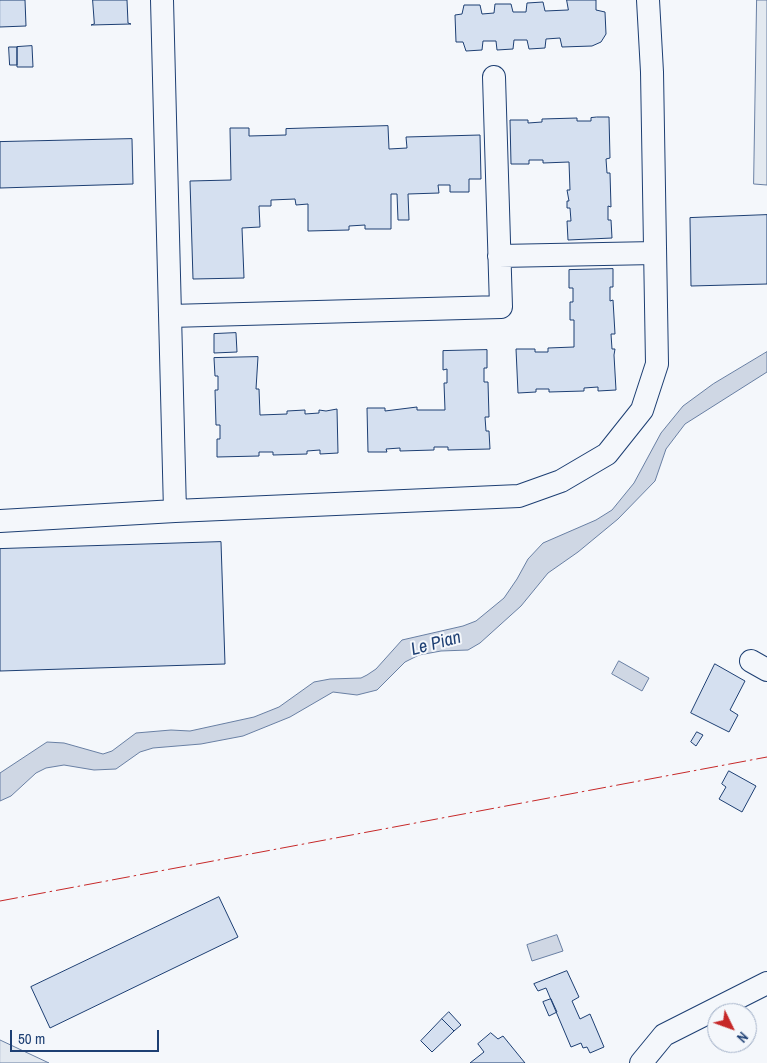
<!DOCTYPE html>
<style>
body{margin:0}
#map{position:relative;width:767px;height:1063px;overflow:hidden;background:#f4f7fb;font-family:"Archivo Narrow",sans-serif}
canvas{display:block}
.north{position:absolute;left:707px;top:1003px;width:50px;height:50px;box-sizing:border-box;background:#f4f7fb;border:1px solid #9eadc5;border-radius:50%;rotate:132deg;font-size:14px;font-weight:700;line-height:20px;text-align:center;color:#1d3f73}
.north::after{content:'';display:block;margin:auto;width:18px;height:22px;background:#c62828;clip-path:polygon(50% 0,100% 100%,50% 72%,0 100%)}
.scale{position:absolute;left:10px;top:1030px;width:149px;height:22px;box-sizing:border-box;border:2px solid #1d3f73;border-top:0;padding-left:6px;font-size:15px;line-height:18px;white-space:nowrap;color:#1d3f73;-webkit-text-stroke:4px #f4f7fb;paint-order:stroke}
</style>
<div id="map">
<canvas width="767" height="1063"></canvas>
<div class="north">N</div>
<div class="scale">50 m</div>
</div>
<script>
const c = document.querySelector('canvas').getContext('2d');
c.lineJoin = 'round';
function paint(path, color) { c.fillStyle = color; c.fill(path, 'evenodd'); }
function stroke(path, color, width, dash) { c.strokeStyle = color; c.lineWidth = width; c.lineCap = dash ? 'butt' : 'round'; c.setLineDash(dash || []); c.stroke(path); }
function label(font, color, halo, rows, align = 'center') {
  c.font = font + ' "Archivo Narrow",sans-serif'; c.lineWidth = 4; c.setLineDash([]); c.textBaseline = 'middle'; c.strokeStyle = halo; c.fillStyle = color; for (const [text, x, y, turn = 0] of rows) {
    c.save(); c.translate(x, y); c.rotate((+turn || 0) * Math.PI / 180); c.textAlign = isNaN(turn) ? turn : align; if (halo) c.strokeText(text, 0, 0); c.fillText(text, 0, 0); c.restore();
  }
}
const green = new Path2D(`
 M757 0H767V185L754 184Z
 M0 1040 49 1063H0Z`);
paint(green, '#e3e9f0');
stroke(green, '#687fa3', 1);
const water = new Path2D(`
 M767 352V372L685 424 666 449 655 481 618 519 578 552 548 573 521 606 480 643 468 650 441 651 419 655 405 662 377 690 357 695 333 692 290 717 243 736 201 744 153 748 140 752 116 769 94 770 64 765 46 768 36 773 11 796 0 801V773L47 742 64 743 103 754 112 751 136 733 171 730 190 731 254 717 279 707 314 682 330 679 361 678 367 675 376 669 402 640 463 626 476 621 504 598 517 579 528 559 543 543 596 520 612 510 634 483 661 433 683 406 713 384Z
 M619 661 649 678 642 691 612 674Z
 M557 935 563 951 532 961 527 945Z`);
paint(water, '#cfd7e4');
stroke(water, '#687fa3', 1);
const building = new Path2D(`
 M0 0H25L26 26 0 27Z
 M93 0H127L128 23 131 24 91 25 94 24Z
 M567 0H596V10L605 12 606 34 601 42 592 46 562 47 560 38 546 39 545 48 529 49 527 40H514L513 49 497 50 496 41H483L482 50 466 51 463 42H456L455 15 462 14 464 5H480L482 14 494 13 495 4H511L513 12H526L527 3 543 2 545 11 568 10Z
 M32 46 33 67H17V47Z
 M9 47H17V65H10Z
 M597 117H609L610 158 606 159 607 173H610L611 207 608 206V220H611L612 238 568 240 567 221H571L570 208H567V201H569L567 190H570L569 162 543 163V160H529V164H511L510 120H528V123L542 122V119L577 118V121H591V118Z
 M388 126 389 149 407 148 406 137 480 135 481 179H469V192H450V185H438L439 193 408 194 409 220H398L397 194H391V229H365V225L349 226V230L308 231V204L296 205 295 199 271 200V206H259L260 227 242 228 244 278 193 279 190 181 231 180 230 128H249V136L286 135V129Z
 M132 139 133 184 0 188V142Z
 M767 215V284L691 286 690 218Z
 M613 269V287H610V301L613 300 615 334H611L612 349H615L614 355 616 390 598 391V387L584 388V391L549 392V389H536V392L518 393 516 349H535V352H548V348L574 347V320H570V302H573V288H569V270Z
 M236 333 237 352 214 353V334Z
 M487 350V368H484V382H488L489 417H485L486 431H489L490 449 448 450V447H434V450L400 451V448L386 449 387 452H368L367 408H385V411L417 407V410H445L444 383H447V369L443 370V351Z
 M258 357 256 389H259L260 415 287 414V411L305 410V414L319 413V410L326 411 337 409 338 453 320 454V450L307 451V454L273 455V452H259V456L217 457V439H220V425H216L215 390H218V376H215L214 358Z
 M221 542 225 664 0 671V549Z
 M715 664 745 681 730 710 738 715 729 732 691 713Z
 M697 732 703 735 696 746 691 742Z
 M729 771 756 786 742 812 719 799 726 787 722 784Z
 M219 897 238 937 50 1028 31 987Z
 M567 971 579 997 572 1001 580 1019 590 1014 604 1047 590 1053 587 1047 583 1048 581 1043 571 1047 546 988 538 991 534 984Z
 M551 999 557 1012 549 1016 543 1002Z
 M449 1012 461 1025 454 1031 442 1019Z
 M442 1019 454 1031 432 1052 421 1041Z
 M491 1033 498 1039 503 1036 525 1063H470L484 1052 478 1044Z`);
paint(building, '#d5e0f0');
stroke(building, '#1d3f73', 1);
const minor = new Path2D(`
 M162 0 175 511
 M499 256 655 253
 M170 316 501 307 494 77
 M0 521 175 511 519 496 561 481 607 454 642 410 657 364 652 72 648 0
 M751 661 767 670
 M641 1063 664 1035 767 983`);
stroke(minor, '#1d3f73', 24);
stroke(minor, '#f4f7fb', 22);
stroke(new Path2D(`
 M0 901 767 757`), '#c62828', 1, [18, 4, 2.5, 4]);
label('italic 18px', '#1d3f73', '#f4f7fb', [
 ["Le Pian",436,644,-15]
]);
</script>
